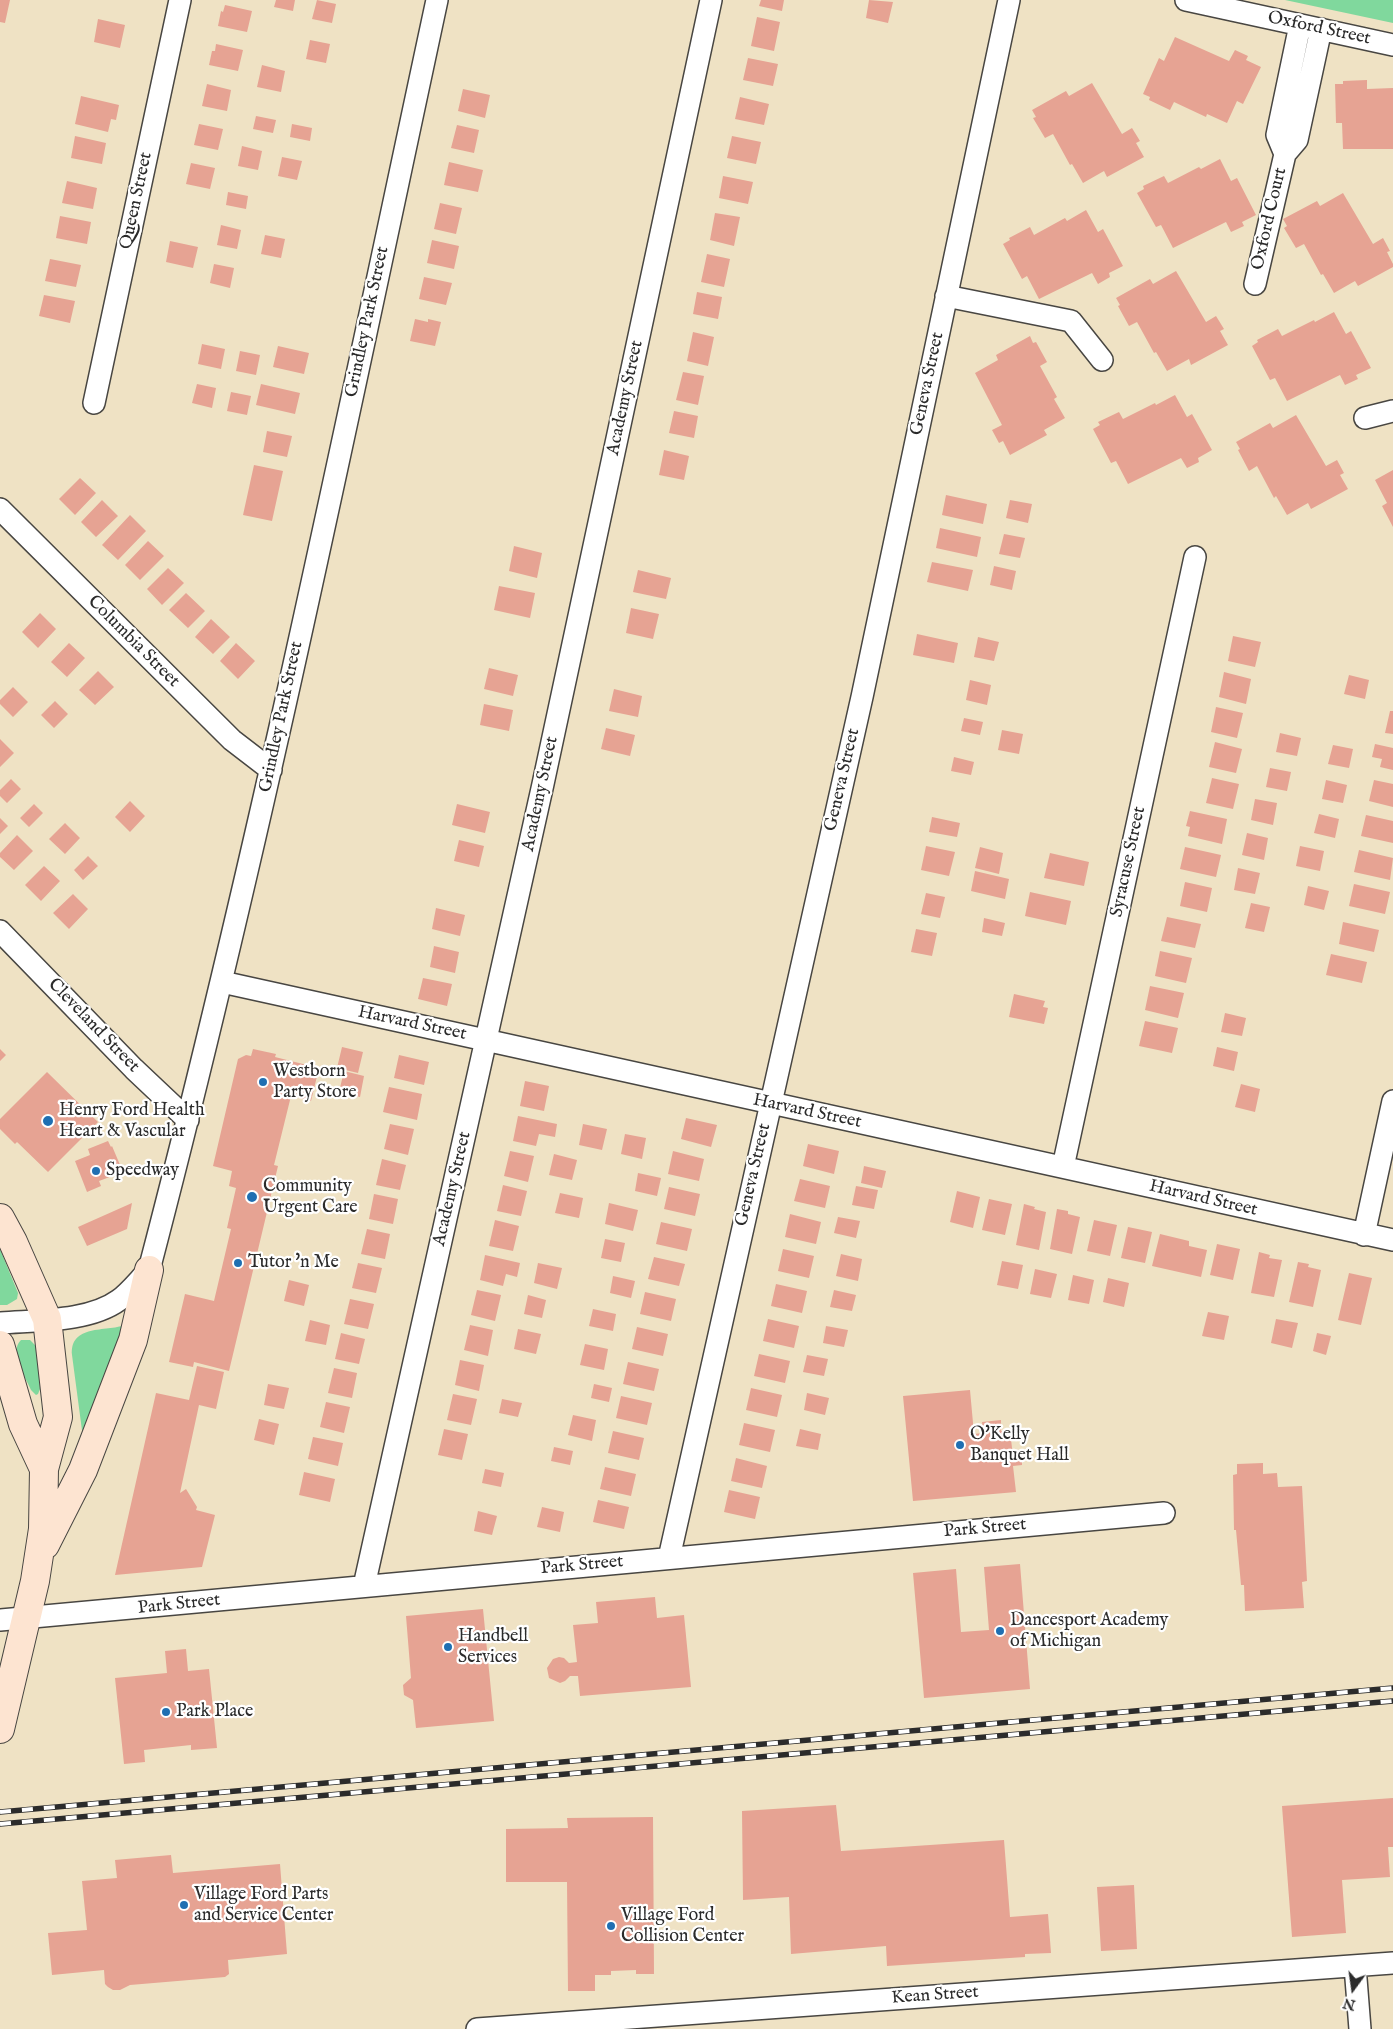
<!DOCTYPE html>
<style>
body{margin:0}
#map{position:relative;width:1393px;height:2029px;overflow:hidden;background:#efe2c4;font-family:"IM FELL English",serif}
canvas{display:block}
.north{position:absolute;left:1328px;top:1964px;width:50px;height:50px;-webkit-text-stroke:4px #fff;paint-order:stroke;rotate:194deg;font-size:14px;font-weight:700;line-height:20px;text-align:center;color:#2b2b2b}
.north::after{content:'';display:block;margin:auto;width:18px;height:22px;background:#2b2b2b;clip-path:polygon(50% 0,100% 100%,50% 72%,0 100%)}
</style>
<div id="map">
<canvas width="1393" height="2029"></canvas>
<div class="north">N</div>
</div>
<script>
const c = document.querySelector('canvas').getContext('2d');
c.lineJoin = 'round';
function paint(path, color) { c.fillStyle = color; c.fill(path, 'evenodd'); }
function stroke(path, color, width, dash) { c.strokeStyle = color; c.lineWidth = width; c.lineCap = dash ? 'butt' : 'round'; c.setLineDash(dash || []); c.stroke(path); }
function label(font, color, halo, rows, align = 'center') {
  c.font = font + ' "IM FELL English",serif'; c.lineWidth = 4.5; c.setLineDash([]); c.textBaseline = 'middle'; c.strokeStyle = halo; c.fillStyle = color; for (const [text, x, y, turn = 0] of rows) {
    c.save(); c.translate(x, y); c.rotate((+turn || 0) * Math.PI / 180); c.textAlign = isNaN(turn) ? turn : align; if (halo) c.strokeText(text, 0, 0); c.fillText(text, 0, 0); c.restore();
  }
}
paint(new Path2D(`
 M1285 0H1393V23Z
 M0 1249 18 1293 17 1299 7 1305H0Z
 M125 1325 83 1438 72 1355C70 1324 106 1332 125 1325Z
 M21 1340H30L37 1347 40 1389 38 1394 36 1395 31 1390C25 1376 8 1353 21 1340Z`), '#80d89d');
paint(new Path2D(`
 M0 0H10L5 23 0 22Z
 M276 0H295L293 11 274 7Z
 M317 0 336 4 332 23 312 19Z
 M761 0H784L782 11 759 6Z
 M869 0 893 2 888 23 866 18Z
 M225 5 252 11 247 32 218 26 221 11 223 12Z
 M757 17 780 22 774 51 751 46Z
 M98 19 125 25 120 48 94 42Z
 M1175 37 1229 61 1235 50 1248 56 1246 60 1261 67 1243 104 1237 101 1227 123 1207 114 1206 117 1174 102 1170 110 1149 100 1150 97 1143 94 1159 58 1164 61Z
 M310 40 330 44 326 63 306 59Z
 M216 44 243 50 238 71 209 65 212 51H215Z
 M748 58 778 64 773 86 743 80Z
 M262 65 285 71 281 92 257 87Z
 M1367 80V89L1393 88V149H1343L1342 123H1336L1335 84H1343V81Z
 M1092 83 1122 134 1132 128 1140 141 1136 143 1144 157 1107 177 1104 171 1083 183 1072 164 1070 165 1053 134 1045 138 1033 118 1036 117 1032 110 1066 91 1069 96Z
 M207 84 231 90 227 111 202 106Z
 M463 89 490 95 485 118 458 111Z
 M81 96 119 105 116 120 111 119 108 132 75 124Z
 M740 97 769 104 764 125 735 119Z
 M256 116 276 120 273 133 253 129Z
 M199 124 223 129 218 150 194 145Z
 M292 124 312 128 310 141 290 137Z
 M457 125 479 130 474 153 451 148Z
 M75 136 106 143 102 164 71 158Z
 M732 136 761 142 756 164 727 158Z
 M242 146 262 151 258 170 238 166Z
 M282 157 302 161 297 180 278 176Z
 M1220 159 1231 181 1237 178 1256 215 1242 222 1244 226 1231 232 1226 222 1173 248 1161 225 1156 227 1137 193 1144 189 1143 186 1164 176 1168 183 1199 167 1201 169Z
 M449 162 483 170 478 192 444 185Z
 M191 163 215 168 210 189 186 184Z
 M723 176 753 182 748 204 719 198Z
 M67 181 97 188 93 209 62 203Z
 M228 192 248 196 246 209 226 205Z
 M1343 193 1373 244 1383 238 1390 251 1387 252 1393 264V267L1358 286 1355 281 1334 293 1323 274 1321 275 1304 244 1296 248 1284 228 1287 226 1283 219 1317 201 1320 206Z
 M440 203 462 208 456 234 434 229Z
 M1086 210 1098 232 1103 229 1123 266 1109 273 1110 277 1098 284 1092 273 1039 299 1027 276 1022 279 1003 244 1010 240 1009 238 1030 227 1034 235 1065 218 1067 221Z
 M715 213 740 217 734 246 710 240Z
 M60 216 91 222 87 244 56 238Z
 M221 225 241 230 237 249 217 245Z
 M265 235 285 239 281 258 261 254Z
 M432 240 459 246 454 269 427 263Z
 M170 241 198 247 193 268 166 262Z
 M707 254 730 259 724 287 701 282Z
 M50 259 81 265 76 287 45 281Z
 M214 264 234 268 230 288 210 283Z
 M1176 271 1206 322 1216 316 1224 329 1220 331 1228 345 1191 365 1189 359 1167 371 1156 352 1154 353 1137 322 1129 326 1118 306 1120 305 1116 298 1150 279 1153 284Z
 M424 277 452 283 446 305 419 299Z
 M697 292 722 297 718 319 693 314Z
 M44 295 75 301 70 323 39 316Z
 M1334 312 1346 334 1351 331 1371 368 1356 375 1358 379 1345 385 1340 375 1287 401 1275 378 1270 380 1252 346 1258 342 1257 340 1278 329 1282 336 1314 320 1315 322Z
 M415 319 428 322V319L441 322 435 346 410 341Z
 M693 332 714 337 708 366 687 361Z
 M1030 336 1033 343 1036 342 1047 362 1040 366 1057 397 1054 399 1065 418 1044 430 1047 435 1010 455 1003 441 999 443 992 430 1002 425 975 373 998 360 996 355Z
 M202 344 225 349 221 369 198 364Z
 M278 346 309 353 304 374 273 367Z
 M240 351 260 355 256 375 236 371Z
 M683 372 704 376 698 405 676 400Z
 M197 384 216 388 212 408 192 403Z
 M261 384 300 393 295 414 256 405Z
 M231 392 251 396 247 415 227 411Z
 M1175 395 1187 417 1192 414 1212 450 1198 458 1199 462 1187 468 1181 458 1128 484 1116 461 1111 463 1093 429 1100 425 1098 422 1119 412 1123 419 1155 403 1156 405Z
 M674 411 698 416 694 438 669 433Z
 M1296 415 1326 466 1337 460 1344 473 1340 475 1348 489 1311 509 1308 503 1287 515 1276 496 1274 498 1257 466 1249 471 1238 450 1240 449 1236 442 1270 423 1273 428Z
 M267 431 292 436 287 457 263 452Z
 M664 450 689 456 684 480 659 475Z
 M254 465 283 471 272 521 243 515Z
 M1393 470V527L1382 506 1387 503 1375 480Z
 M80 478 96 493 75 515 59 499Z
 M946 495 987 504 983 524 942 515Z
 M102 500 118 516 96 537 81 522Z
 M1010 500 1032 504 1028 523 1006 518Z
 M130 515 146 531 118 560 102 545Z
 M940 528 981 537 977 557 936 548Z
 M1004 534 1025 538 1020 558 999 554Z
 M148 541 164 556 140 580 125 565Z
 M514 546 542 553 537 578 509 571Z
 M932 562 973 570 968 591 927 582Z
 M994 566 1016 571 1012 590 990 585Z
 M168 568 184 583 162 605 147 589Z
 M638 570 671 578 666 599 633 592Z
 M499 586 535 593 530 618 494 610Z
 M186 593 205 611 188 628 169 610Z
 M631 608 659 614 653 639 626 633Z
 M40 613 56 629 38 648 22 632Z
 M211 619 230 637 213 654 195 637Z
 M917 634 958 643 954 663 913 655Z
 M1233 636 1261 642 1255 667 1228 661Z
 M978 637 999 642 994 661 974 657Z
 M69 643 85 658 67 677 51 662Z
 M236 643 255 661 238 679 220 661Z
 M489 668 518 675 513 696 484 689Z
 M98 671 114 687 95 705 79 690Z
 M1224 672 1251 679 1246 704 1219 697Z
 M1349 675 1369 680 1365 699 1344 694Z
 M970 680 991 685 987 705 966 700Z
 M13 687 28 702 13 717 0 704V700Z
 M614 689 642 696 638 717 609 711Z
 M55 701 68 714 54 728 41 715Z
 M484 704 513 710 509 731 480 725Z
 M1216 707 1243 713 1237 738 1211 732Z
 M1390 711H1393V734L1385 733Z
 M964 718 983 722 980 735 961 731Z
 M606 728 635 735 630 756 601 749Z
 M1002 730 1023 734 1019 754 998 750Z
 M1280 733 1301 738 1297 756 1276 752Z
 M0 739 14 753 0 767Z
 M1215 742 1242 749 1236 773 1209 767Z
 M1375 744 1393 748V770L1380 767 1382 759 1372 757Z
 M1333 745 1353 749 1349 768 1328 764Z
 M954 757 974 762 971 775 951 771Z
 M1270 768 1291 772 1287 791 1266 787Z
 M1212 778 1239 784 1233 809 1206 803Z
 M11 779 21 789 7 803 0 796V790Z
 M1326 780 1347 785 1343 803 1322 799Z
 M1374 780 1393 784V807L1369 801Z
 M1255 799 1277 803 1273 825 1251 820Z
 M130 801 145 816 130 832 115 817Z
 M34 804 43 813 29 827 20 818Z
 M457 804 490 812 485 833 452 825Z
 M1190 811 1227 819 1222 844 1188 836 1190 827 1186 826Z
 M1319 814 1339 819 1335 838 1314 833Z
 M1366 815 1393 821V843L1361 836Z
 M932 817 960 823 957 837 929 832Z
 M0 818 8 826 0 834Z
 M65 823 80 838 65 854 49 839Z
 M1247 833 1268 838 1264 860 1242 855Z
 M17 835 33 851 14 870 0 857V853Z
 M459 840 484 846 479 867 454 861Z
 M926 846 955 852 949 876 921 870Z
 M1300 846 1324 851 1320 871 1296 866Z
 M980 847 1003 853 999 874 975 868Z
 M1185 847 1221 855 1216 877 1180 869Z
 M1359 850 1393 858 1390 880 1354 872Z
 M1050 853 1089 862 1084 886 1044 878Z
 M88 856 98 866 83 880 74 870Z
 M44 866 60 881 41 901 25 885Z
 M1238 868 1260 873 1255 894 1234 890Z
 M975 871 1009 879 1005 899 971 891Z
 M1185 882 1212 888 1207 912 1180 906Z
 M1354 884 1390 892 1385 914 1349 906Z
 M1308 886 1329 891 1324 910 1304 905Z
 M1030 892 1071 901 1066 925 1025 916Z
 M926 893 945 897 940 918 921 914Z
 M73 894 88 909 69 929 53 913Z
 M1251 903 1270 907 1264 932 1245 928Z
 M436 908 465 915 460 936 432 929Z
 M1167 917 1201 924 1195 948 1161 941Z
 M984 918 1005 923 1002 936 982 932Z
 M1343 922 1379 930 1374 952 1339 944Z
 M916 929 937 933 932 956 911 952Z
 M434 946 459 952 455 973 430 967Z
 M1160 951 1192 958 1186 983 1155 976Z
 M1331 954 1367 962 1362 983 1326 975Z
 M423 978 452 984 447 1006 418 999Z
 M1150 986 1184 993 1178 1018 1145 1010Z
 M1014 994 1045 1001 1043 1007 1048 1008 1044 1024 1009 1017Z
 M1225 1013 1246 1018 1242 1036 1221 1032Z
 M1145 1021 1178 1028 1172 1053 1139 1046Z
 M342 1047 363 1052 358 1073 337 1068Z
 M1217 1047 1238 1052 1234 1071 1213 1066Z
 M0 1049 6 1055 0 1061Z
 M253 1049 276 1054 275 1057 319 1068 311 1101 291 1096 274 1165 278 1166 229 1371 194 1362 193 1367 169 1362 185 1294 214 1301 231 1229 227 1228 236 1188 229 1186 232 1171 213 1166 238 1059 246 1055 251 1056Z
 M399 1055 429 1062 424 1085 394 1078Z
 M344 1071 364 1076 360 1097 339 1092Z
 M47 1072 98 1122 48 1172 17 1142 15 1144 0 1129V1119Z
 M525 1081 549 1086 544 1111 520 1106Z
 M1241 1084 1260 1089 1255 1112 1235 1107Z
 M389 1087 422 1094 417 1120 383 1112Z
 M518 1116 557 1124 555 1137 539 1134 536 1146 513 1141Z
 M686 1118 717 1125 711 1147 681 1139Z
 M390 1124 414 1129 408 1155 384 1149Z
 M583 1124 607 1129 602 1150 579 1145Z
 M625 1134 646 1138 642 1159 621 1154Z
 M108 1141 111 1147 112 1146 123 1172 99 1181 101 1186 87 1192 75 1161 90 1155 88 1149Z
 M808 1144 839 1151 834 1174 803 1166Z
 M510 1151 534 1156 528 1182 504 1176Z
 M673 1151 704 1159 699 1181 668 1174Z
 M554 1154 577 1160 572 1180 549 1175Z
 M382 1159 406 1165 400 1190 376 1185Z
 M864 1166 886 1171 882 1188 861 1183Z
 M638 1173 661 1178 657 1196 635 1191Z
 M800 1179 830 1186 825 1208 794 1201Z
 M503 1185 527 1191 521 1216 497 1211Z
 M856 1186 878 1190 874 1209 852 1205Z
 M669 1187 700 1194 695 1216 664 1209Z
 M957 1191 980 1197 973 1228 950 1222Z
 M560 1193 583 1198 579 1218 555 1213Z
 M374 1194 398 1199 393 1224 369 1219Z
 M989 1199 1012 1204 1005 1235 982 1230Z
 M132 1203 127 1229 87 1246 78 1227Z
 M609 1203 638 1210 633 1231 605 1224Z
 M1024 1204 1035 1207 1034 1209 1046 1212 1039 1250 1016 1245Z
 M1057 1209 1068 1211V1214L1080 1217 1072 1254 1050 1249Z
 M790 1214 821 1222 816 1244 785 1237Z
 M838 1217 860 1221 856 1238 834 1233Z
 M495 1220 519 1226 513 1251 489 1246Z
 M1094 1220 1117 1225 1110 1256 1087 1251Z
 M661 1222 692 1229 687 1251 656 1244Z
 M1128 1227 1152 1232 1145 1263 1121 1258Z
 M367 1229 390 1234 385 1259 361 1254Z
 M1160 1234 1189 1241V1246L1207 1250 1201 1277 1152 1266Z
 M605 1239 625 1243 621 1262 601 1258Z
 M1217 1244 1240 1249 1233 1280 1210 1275Z
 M783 1249 814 1256 809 1278 778 1271Z
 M1259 1252 1270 1255 1269 1258 1282 1260 1274 1297 1251 1293Z
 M841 1254 862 1259 858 1281 836 1276Z
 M485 1255 520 1263 517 1277 506 1274 503 1286 480 1280Z
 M654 1257 685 1264 679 1286 648 1279Z
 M1002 1261 1023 1265 1018 1289 997 1285Z
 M1298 1262 1309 1264 1308 1267 1321 1270 1313 1307 1289 1302Z
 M358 1263 382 1268 376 1293 352 1288Z
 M538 1263 562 1268 557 1289 534 1283Z
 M1035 1269 1057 1274 1051 1298 1030 1294Z
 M1349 1273 1372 1278 1361 1325 1338 1320Z
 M1073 1275 1094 1280 1089 1304 1068 1300Z
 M613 1276 635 1281 631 1298 610 1293Z
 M1108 1278 1129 1283 1124 1307 1103 1302Z
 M289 1280 309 1285 304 1306 284 1301Z
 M776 1284 807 1291 802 1313 771 1306Z
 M477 1290 501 1295 495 1321 471 1315Z
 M834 1290 856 1295 852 1311 830 1307Z
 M645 1292 676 1299 671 1321 640 1314Z
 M528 1295 546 1300 542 1318 524 1314Z
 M350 1299 374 1304 368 1329 344 1324Z
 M593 1309 616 1314 613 1331 589 1326Z
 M1208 1312 1229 1316 1224 1340 1202 1336Z
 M768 1319 799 1326 794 1348 763 1341Z
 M1276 1319 1298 1323 1292 1348 1271 1343Z
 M310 1320 330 1325 326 1345 305 1341Z
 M470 1325 493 1330 488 1356 464 1350Z
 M826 1326 848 1330 844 1347 823 1343Z
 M637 1327 668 1334 663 1356 632 1349Z
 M518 1329 541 1334 536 1354 514 1349Z
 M341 1333 365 1339 359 1364 335 1359Z
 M1317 1333 1331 1336 1326 1355 1313 1351Z
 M585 1344 608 1349 604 1370 580 1365Z
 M759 1354 790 1361 785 1383 754 1376Z
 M807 1355 828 1359 824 1376 803 1372Z
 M460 1360 484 1365 479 1391 455 1385Z
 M628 1362 659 1369 654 1391 623 1384Z
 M197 1366 224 1372 216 1409 199 1405 180 1493 186 1489 197 1507 196 1510 215 1515 202 1567 115 1575 156 1393 189 1400Z
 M334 1368 357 1373 352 1398 328 1393Z
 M268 1384 289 1388 284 1409 264 1405Z
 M594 1384 612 1388 609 1402 591 1398Z
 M751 1388 782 1395 777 1417 746 1410Z
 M970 1390 974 1434 983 1433 982 1422 1001 1420V1431L1010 1430 1013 1457 1022 1456V1465L1013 1466 1016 1492 913 1501 903 1396Z
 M807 1393 829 1398 825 1415 804 1410Z
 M453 1394 477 1399 471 1425 447 1420Z
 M621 1396 652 1403 647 1425 616 1418Z
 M502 1399 522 1403 518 1417 499 1413Z
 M326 1402 350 1407 344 1433 320 1427Z
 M573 1415 596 1420 592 1441 568 1435Z
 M259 1419 279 1424 274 1445 254 1440Z
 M744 1423 775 1430 770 1452 739 1445Z
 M444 1429 468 1434 462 1460 438 1455Z
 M800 1429 821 1434 818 1450 796 1446Z
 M613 1431 644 1438 639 1460 608 1453Z
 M313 1437 343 1443 338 1466 308 1459Z
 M554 1447 573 1451 570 1465 551 1461Z
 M736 1458 767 1466 762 1488 731 1481Z
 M1263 1463V1474L1277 1473 1278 1487 1302 1486 1307 1581 1302 1582 1304 1608 1245 1611 1244 1585H1241L1236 1530H1234L1233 1475 1237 1474V1464Z
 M605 1467 636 1474 631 1496 600 1489Z
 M485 1469 504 1473 501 1487 482 1483Z
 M304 1472 335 1479 330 1502 299 1495Z
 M729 1490 760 1497 755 1519 724 1512Z
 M598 1500 629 1507 624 1529 593 1522Z
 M542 1507 564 1512 560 1532 537 1527Z
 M478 1511 497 1516 492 1535 474 1531Z
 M1020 1564 1030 1689 924 1698 913 1573 956 1569 961 1632 989 1630 984 1567Z
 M655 1597 657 1618 684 1615 691 1687 580 1696 578 1676H570L565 1681 560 1683 549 1678 547 1668 553 1659 559 1657 564 1658 569 1663 577 1662 573 1625 598 1623 596 1602Z
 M483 1609 494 1721 416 1728 413 1700 404 1695 403 1685 411 1678 406 1616Z
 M186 1649 188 1671 209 1669 217 1748 191 1750V1745L144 1750 145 1762 124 1764 115 1678 167 1673 165 1651Z
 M1393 1798V1847H1388L1390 1877 1342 1880 1346 1933 1292 1937 1282 1806Z
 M836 1805 841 1851 1004 1840 1010 1917 1048 1914 1051 1953 1025 1954V1957L887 1966 886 1946 791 1954 789 1897 743 1900 742 1811Z
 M653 1817 654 1974H636V1970L611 1971V1975H595V1991H568L567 1882H506V1829L568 1828 567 1818Z
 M171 1855 173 1873 280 1864 287 1954 228 1960 229 1974 225 1977 130 1985 120 1990H113L108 1987 105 1984 104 1970 52 1975 48 1933 87 1930 82 1881 117 1878 115 1860Z
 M1134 1885 1137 1949 1101 1951 1097 1887Z`), '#e6a393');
const minor = new Path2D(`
 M1186 0 1393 45
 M1285 154 1277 135 1300 25
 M1255 284 1285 154 1297 140 1321 29
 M946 296 1071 321 1102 360
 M94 403 180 0
 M1365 418 1393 411
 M0 509 232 740 271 770
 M0 931 134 1069 188 1120
 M222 982 1393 1240
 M1063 1167 1195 557
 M1364 1235 1393 1101
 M0 1323C37 1320 89 1322 119 1300 130 1292 139 1280 149 1270 259 850 346 425 437 0
 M669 1558 862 697 1009 0
 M364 1586 543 784 711 0
 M0 1620 1164 1513
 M1355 1966 1360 2029
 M477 2029 1393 1963`);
const secondary = new Path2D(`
 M0 1218 13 1242 47 1319 58 1417 44 1469 43 1529 35 1581 0 1729
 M0 1345 23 1424 44 1469
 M45 1545 83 1470 133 1340 149 1270`);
stroke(minor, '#484642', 24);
stroke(secondary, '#484642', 30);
stroke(minor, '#fff', 21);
stroke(secondary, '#fde4d1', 28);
const rail = new Path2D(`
 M0 1812 1393 1688
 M0 1824 1393 1701`);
stroke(rail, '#2b2b2b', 5.5);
stroke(rail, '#fff', 4, [11]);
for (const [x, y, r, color] of [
 [263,1082,5,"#1f6fb2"],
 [48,1121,6,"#1f6fb2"],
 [96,1171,5,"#1f6fb2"],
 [252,1197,6,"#1f6fb2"],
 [238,1263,5,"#1f6fb2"],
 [960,1445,5,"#1f6fb2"],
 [1000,1631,5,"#1f6fb2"],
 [448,1647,5,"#1f6fb2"],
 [166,1712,5,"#1f6fb2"],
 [184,1905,5,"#1f6fb2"],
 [611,1926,5,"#1f6fb2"]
]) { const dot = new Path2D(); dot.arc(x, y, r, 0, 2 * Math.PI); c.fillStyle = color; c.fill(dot); stroke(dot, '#fff', 2); }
label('18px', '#2b2b2b', '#fff', [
 ["Oxford Street",1319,29,12],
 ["Queen Street",137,201,-78],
 ["Oxford Court",1270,219,-77],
 ["Grindley Park Street",368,322,-78],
 ["Geneva Street",928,384,-78],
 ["Academy Street",626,398,-78],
 ["Columbia Street",133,642,45],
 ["Grindley Park Street",282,717,-78],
 ["Geneva Street",843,780,-77],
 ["Academy Street",541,794,-78],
 ["Syracuse Street",1129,862,-78],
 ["Harvard Street",412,1024,12],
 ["Cleveland Street",93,1026,46],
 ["Harvard Street",807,1112,12],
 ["Geneva Street",754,1175,-77],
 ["Academy Street",453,1189,-77],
 ["Harvard Street",1203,1199,13],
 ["Park Street",985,1529,-5],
 ["Park Street",582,1566,-5],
 ["Park Street",179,1605,-6],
 ["Kean Street",935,1996,-4]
]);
label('18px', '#2b2b2b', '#fff', [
 ["Westborn",273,1072],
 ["Party Store",273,1093],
 ["Henry Ford Health",59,1111],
 ["Heart & Vascular",59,1132],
 ["Speedway",106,1171],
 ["Community",263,1187],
 ["Urgent Care",263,1208],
 ["Tutor 'n Me",248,1263],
 ["O'Kelly",970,1435],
 ["Banquet Hall",970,1456],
 ["Dancesport Academy",1010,1621],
 ["of Michigan",1010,1642],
 ["Handbell",458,1637],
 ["Services",458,1658],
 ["Park Place",176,1712],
 ["Village Ford Parts",194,1895],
 ["and Service Center",194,1916],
 ["Village Ford",621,1916],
 ["Collision Center",621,1937]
], 'left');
</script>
